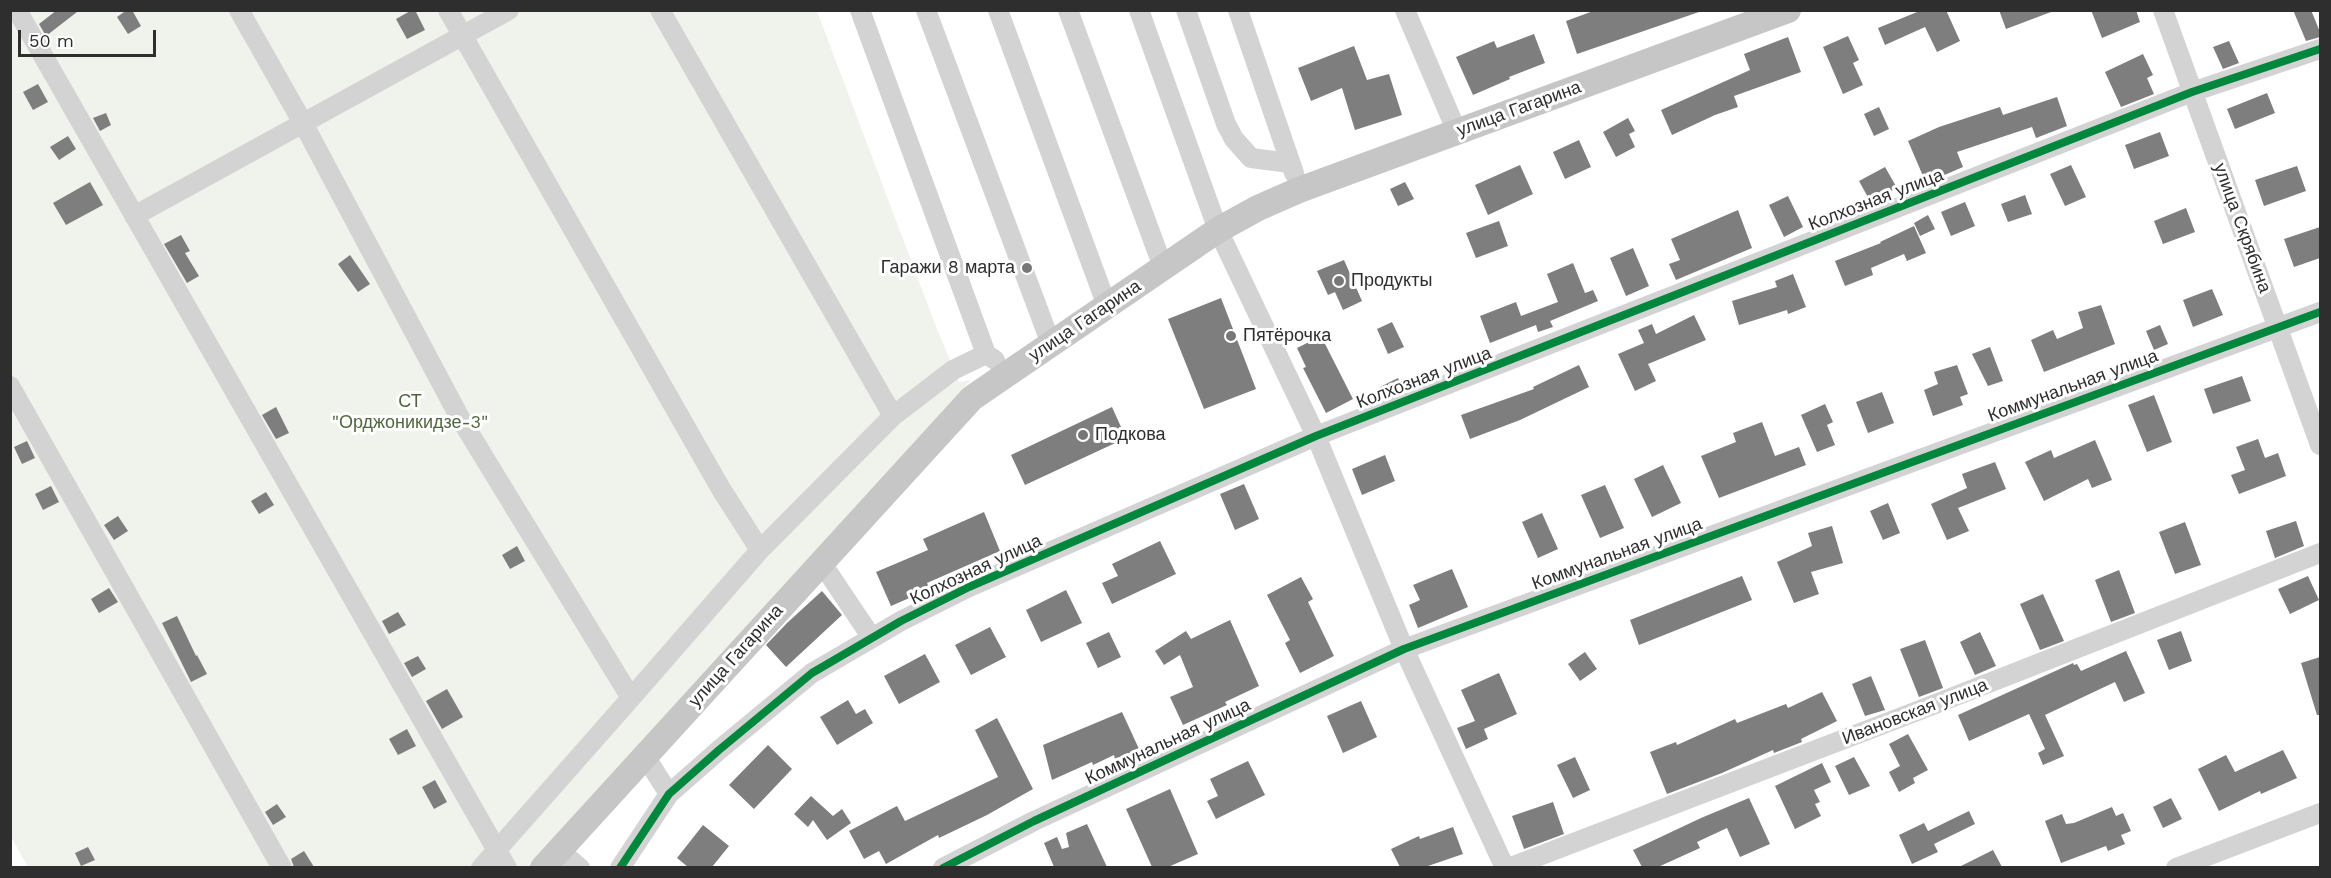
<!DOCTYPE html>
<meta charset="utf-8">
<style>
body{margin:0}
#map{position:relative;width:2331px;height:878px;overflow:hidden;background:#fff;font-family:"Work Sans",sans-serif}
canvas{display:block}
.frame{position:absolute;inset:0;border:12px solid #2e2e2e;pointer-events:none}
.scale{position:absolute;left:18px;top:30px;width:138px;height:27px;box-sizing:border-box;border:3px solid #2e2e2e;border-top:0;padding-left:8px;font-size:18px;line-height:21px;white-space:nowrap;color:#2e2e2e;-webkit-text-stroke:4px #fff;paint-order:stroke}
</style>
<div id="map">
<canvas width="2331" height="878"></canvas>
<div class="frame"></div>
<div class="scale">50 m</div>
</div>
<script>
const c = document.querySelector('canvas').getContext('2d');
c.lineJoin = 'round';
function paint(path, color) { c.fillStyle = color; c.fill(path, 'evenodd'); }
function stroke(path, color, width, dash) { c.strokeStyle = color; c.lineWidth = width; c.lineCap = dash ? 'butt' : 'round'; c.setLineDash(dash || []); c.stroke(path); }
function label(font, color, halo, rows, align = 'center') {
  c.font = font + ' "Work Sans",sans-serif'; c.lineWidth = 6; c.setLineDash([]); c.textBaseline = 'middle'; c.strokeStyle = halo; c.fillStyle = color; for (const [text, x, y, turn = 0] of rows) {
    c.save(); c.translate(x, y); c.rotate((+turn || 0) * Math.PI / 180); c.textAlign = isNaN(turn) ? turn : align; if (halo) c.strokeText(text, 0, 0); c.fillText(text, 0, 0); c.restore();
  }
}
paint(new Path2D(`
 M10 11H817L935 324 959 382 971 380 962 389 965 397 536 867H28L10 835Z`), '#f0f3ec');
paint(new Path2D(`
 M57 10 77 12 46 36 39 24Z
 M127 10H132L141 26 128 34 117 17Z
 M412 10H415L425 30 407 39 396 19Z
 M1596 10H1698L1699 12 1577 54 1566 21Z
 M1922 10H1946L1960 41 1937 52 1925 27 1885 45 1878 28Z
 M1999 10H2051V12L2006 29Z
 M2091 10H2136L2140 22 2102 38Z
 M2293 10H2311L2320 32V37L2306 41Z
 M1534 34 1545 63 1509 77 1510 79 1473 95 1456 57 1494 41 1497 48Z
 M1848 36 1859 60 1853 63 1863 85 1843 94 1823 47Z
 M1788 37 1801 72 1734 96 1738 107 1715 115 1672 135 1661 110 1750 70 1744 54Z
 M2229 41 2239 63 2223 69 2213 47Z
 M1354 46 1367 80 1389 74 1402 115 1355 130 1342 88 1311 101 1298 68Z
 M2143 54 2153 75 2147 78 2154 94 2121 107 2105 72Z
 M38 84 48 102 33 110 23 92Z
 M2267 93 2275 113 2235 129 2227 109Z
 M2057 97 2067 126 2036 138 2032 127 1957 152 1963 167 1926 183 1908 141 1939 127 2000 107 2003 115Z
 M1879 107 1889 129 1874 136 1864 114Z
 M106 113 111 125 100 131 93 118Z
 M1628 118 1635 131 1629 134 1635 147 1616 157 1603 132Z
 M2160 132 2169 156 2134 169 2125 145Z
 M68 136 76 149 59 160 50 147Z
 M1579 140 1591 167 1565 179 1553 152Z
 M1520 165 1533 194 1488 215 1475 185Z
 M2071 165 2086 197 2065 206 2050 174Z
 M2297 166 2306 191 2264 206 2255 180Z
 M1885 167 1897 188 1870 201 1859 181Z
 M90 182 103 205 66 225 53 203Z
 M1405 182 1414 199 1398 206 1390 189Z
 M2025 195 2032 214 2008 222 2001 204Z
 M1788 196 1803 227 1784 237 1769 205Z
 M1965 202 1975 226 1951 236 1941 212Z
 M2186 208 2195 232 2163 244 2154 221Z
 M1738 210 1752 248 1676 280 1669 264 1680 260 1671 239Z
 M1928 215 1935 229 1920 236 1914 223Z
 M1499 221 1508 246 1476 258 1466 233Z
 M1914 226 1926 253 1907 261 1904 254 1871 268 1873 275 1845 286 1835 261 1881 243 1880 242Z
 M2320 227V258L2294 267 2284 239Z
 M181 235 190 251 185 253 199 276 187 283 164 244Z
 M1633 248 1649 286 1626 296 1610 258Z
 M350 255 370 284 358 292 338 264Z
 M1344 260 1362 301 1343 310 1335 292 1328 295 1317 271Z
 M1573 263 1585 293 1593 290 1598 301 1550 321 1553 327 1538 332 1536 325 1490 343 1480 316 1516 302 1521 316 1558 302 1547 274Z
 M1793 274 1806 307 1788 314 1787 310 1739 325 1732 301 1777 287 1775 281Z
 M2212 289 2223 315 2193 327 2183 300Z
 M1221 298 1256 389 1204 409 1168 319Z
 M2101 305 2115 344 2044 372 2031 340 2053 330 2057 339 2083 328 2078 312Z
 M1694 315 1706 340 1648 364 1656 381 1635 391 1618 354 1644 343 1638 330 1652 324 1656 334Z
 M1392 322 1404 347 1388 354 1377 329Z
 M2160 325 2168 344 2154 350 2146 331Z
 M1321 336 1353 399 1326 413 1303 368 1306 367 1297 348Z
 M1990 347 2003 381 1988 386 1972 354Z
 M1579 365 1589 387 1520 420 1470 439 1461 415 1534 389 1533 387Z
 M1957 365 1968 394 1960 397 1963 405 1933 416 1924 390 1938 384 1934 372Z
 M2242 376 2251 401 2213 414 2204 389Z
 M1398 378 1403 389 1380 398 1376 389Z
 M1882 392 1894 423 1868 433 1856 402Z
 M2154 395 2172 442 2147 452 2128 405Z
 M1825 404 1833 422 1827 425 1835 445 1817 452 1801 415Z
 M276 407 289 433 276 439 262 415Z
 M1112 407 1126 438 1025 485 1011 455Z
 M1762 422 1775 456 1799 447 1806 465 1719 498 1701 456 1736 442 1733 433Z
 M2258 439 2265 458 2278 453 2286 476 2239 494 2231 475 2245 470 2236 447Z
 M2095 440 2112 480 2092 488 2088 479 2044 501 2025 462 2051 450 2054 458Z
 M27 441 35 458 22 464 14 447Z
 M1385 455 1395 481 1362 495 1352 469Z
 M1995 462 2006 489 1958 508 1969 531 1947 540 1931 504 1967 488 1962 474Z
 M1663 465 1681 503 1652 517 1634 479Z
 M1244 484 1259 519 1235 530 1220 494Z
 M1605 485 1624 528 1600 538 1581 495Z
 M51 486 59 502 43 510 35 494Z
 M266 492 274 505 259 514 251 501Z
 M1888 503 1900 533 1883 540 1870 511Z
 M984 512 1000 551 927 583 930 589 891 606 876 572 928 550 923 539Z
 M1542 513 1558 549 1538 558 1522 522Z
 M118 516 128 531 114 540 104 525Z
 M2296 521 2304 546 2275 558 2266 531Z
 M2185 522 2201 565 2175 574 2159 532Z
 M1832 526 1843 563 1811 572 1819 594 1794 603 1777 562 1812 546 1808 533Z
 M1160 541 1176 574 1112 604 1102 583 1118 576 1112 564Z
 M517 546 525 561 510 569 502 555Z
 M1452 569 1468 607 1418 628 1409 605 1420 600 1413 585Z
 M2119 570 2135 613 2111 622 2095 580Z
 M1742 576 1752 600 1639 645 1630 620Z
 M2308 576 2319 600 2290 614 2278 589Z
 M1301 577 1313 599 1308 602 1334 656 1300 673 1285 643 1290 640 1267 595Z
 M109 588 118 602 99 613 91 599Z
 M1066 590 1082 623 1041 642 1026 610Z
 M822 591 842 615 786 667 766 645 787 623Z
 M2043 594 2064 641 2040 650 2020 604Z
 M398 612 406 625 389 634 382 621Z
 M177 616 196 656 197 655 207 674 191 682 162 623Z
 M1230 620 1259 686 1225 702 1227 705 1183 725 1170 697 1193 687 1180 655 1164 665 1155 651 1186 631 1191 639Z
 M990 627 1006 657 971 675 955 645Z
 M2181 631 2192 661 2169 670 2157 640Z
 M1109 632 1121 657 1098 668 1086 643Z
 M1980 632 1996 666 1975 675 1960 642Z
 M1925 640 1943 688 1919 697 1900 649Z
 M2126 651 2145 693 2124 702 2115 682 2045 715 2064 756 2043 765 2038 753 2045 749 2029 714 1969 741 1958 715 2073 663 2074 665 2077 664 2081 671Z
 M1585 652 1597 669 1580 681 1568 664Z
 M925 654 940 682 899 704 884 676Z
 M418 656 426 669 412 677 404 663Z
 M2320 657V715H2317L2301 663Z
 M1499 673 1517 714 1484 729 1488 739 1466 749 1457 728 1475 721 1461 690Z
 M1871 676 1885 710 1865 716 1852 684Z
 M447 689 463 717 442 729 426 701Z
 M1822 692 1837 721 1801 739 1802 742 1774 753 1773 750 1722 773 1667 794 1650 752 1676 742 1677 745 1735 719 1737 723 1786 704 1788 708Z
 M848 700 856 714 865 709 873 723 837 745 820 717Z
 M1361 701 1377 737 1343 753 1327 716Z
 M1122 712 1139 749 1115 759 1114 755 1093 765 1092 762 1052 780 1043 745Z
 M997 718 1033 789 987 815 939 838 938 835 886 864 879 851 864 859 849 831 897 806 905 821 998 777 975 730Z
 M407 729 416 746 398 755 389 739Z
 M1908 734 1928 770 1913 778 1915 783 1899 792 1889 772 1900 766 1889 744Z
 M768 745 792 769 754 809 729 785Z
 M2283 750 2297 778 2261 794 2260 791 2219 811 2198 769 2226 755 2235 772Z
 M1575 757 1590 790 1573 798 1557 765Z
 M1854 757 1870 786 1849 795 1835 766Z
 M1248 761 1265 795 1216 819 1207 801 1218 796 1210 779Z
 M1822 763 1831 782 1814 790 1820 802 1815 804 1821 816 1795 829 1775 786Z
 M435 780 447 802 434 809 422 787Z
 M1170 789 1198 854 1168 867H1152L1126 809Z
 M811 796 833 816 842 809 851 823 827 840 813 820 808 827 794 814Z
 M1749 798 1770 844 1740 857 1727 828 1697 842 1700 848 1658 867H1642L1633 850 1701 818Z
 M2171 798 2182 819 2163 828 2153 807Z
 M1553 802 1564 834 1524 849 1512 816Z
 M277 804 286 817 273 825 265 812Z
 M2112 807 2116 816 2123 813 2131 831 2121 835 2125 844 2108 851 2106 846 2061 863 2045 821 2062 814 2066 824 2074 823Z
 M1969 811 1975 824 1934 844 1938 852 1912 864 1899 835 1924 823 1928 831Z
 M1087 824 1107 867H1054L1044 843 1057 837 1062 849 1069 847 1066 833Z
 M703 825 729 846 712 867H688L677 858Z
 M1453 827 1463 854 1425 867H1400L1391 849 1419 836 1420 839Z
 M88 847 95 860 81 866 75 853Z
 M1993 850 2002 867H1959Z
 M304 851 314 867H294L291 859Z`), '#7e7e7e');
stroke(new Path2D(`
 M17 10 507 868
 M239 10 303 123 460 418 631 698 481 868
 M448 10 721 489 760 550 631 698
 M660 10 893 416 760 550
 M860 10 986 354
 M926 10 1051 344
 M998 10 1107 306
 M1068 10 1163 267
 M1139 10 1218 230 1316 436 1404 649 1505 868
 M1186 10 1226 124 1234 139 1251 158 1290 163
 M1238 10 1294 173
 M1405 10 1457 132
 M2163 10 2320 445
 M134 216 509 10
 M10 386 282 868
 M893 416 953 370 986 354 995 360
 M821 562 872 638
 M645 756 669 794
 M559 850 580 868
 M620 868 669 794 719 750 812 673 901 621 969 587 1316 436 2192 92 2320 49
 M943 868 1034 821 1404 649 2320 312
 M1508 868 1920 710 2320 553
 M2176 868 2320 813`), '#d3d3d3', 20);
stroke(new Path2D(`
 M543 868 972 398 1218 230 1258 208 1299 190 1788 10`), '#c6c6c6', 26);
stroke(new Path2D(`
 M620 868 669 794 719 750 812 673 901 621 969 587 1316 436 2192 92 2320 49
 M943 868 1034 821 1404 649 2320 312`), '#00873e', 8);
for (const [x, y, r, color] of [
 [1027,268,6,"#777"],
 [1339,281,6,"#777"],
 [1231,336,6,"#777"],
 [1083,435,6,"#777"]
]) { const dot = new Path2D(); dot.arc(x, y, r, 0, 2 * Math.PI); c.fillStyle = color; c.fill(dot); stroke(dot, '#fff', 2); }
label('18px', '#2e2e2e', '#fff', [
 ["улица Гагарина",1519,109,-20],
 ["Колхозная улица",1876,200,-21],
 ["улица Скрябина",2242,228,70],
 ["улица Гагарина",1085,321,-34],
 ["Колхозная улица",1424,378,-21],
 ["Коммунальная улица",2073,386,-20],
 ["Коммунальная улица",1617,554,-20],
 ["Колхозная улица",976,570,-25],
 ["улица Гагарина",736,656,-48],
 ["Ивановская улица",1915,712,-21],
 ["Коммунальная улица",1168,742,-25]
]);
label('18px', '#2e2e2e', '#fff', [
 ["Гаражи 8 марта",1015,268,"right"],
 ["Продукты",1351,281],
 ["Пятёрочка",1243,336],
 ["Подкова",1095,435]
], 'left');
label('18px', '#51663e', '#fff', [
 ["СТ",410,402],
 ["\"Орджоникидзе-3\"",410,423]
]);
</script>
